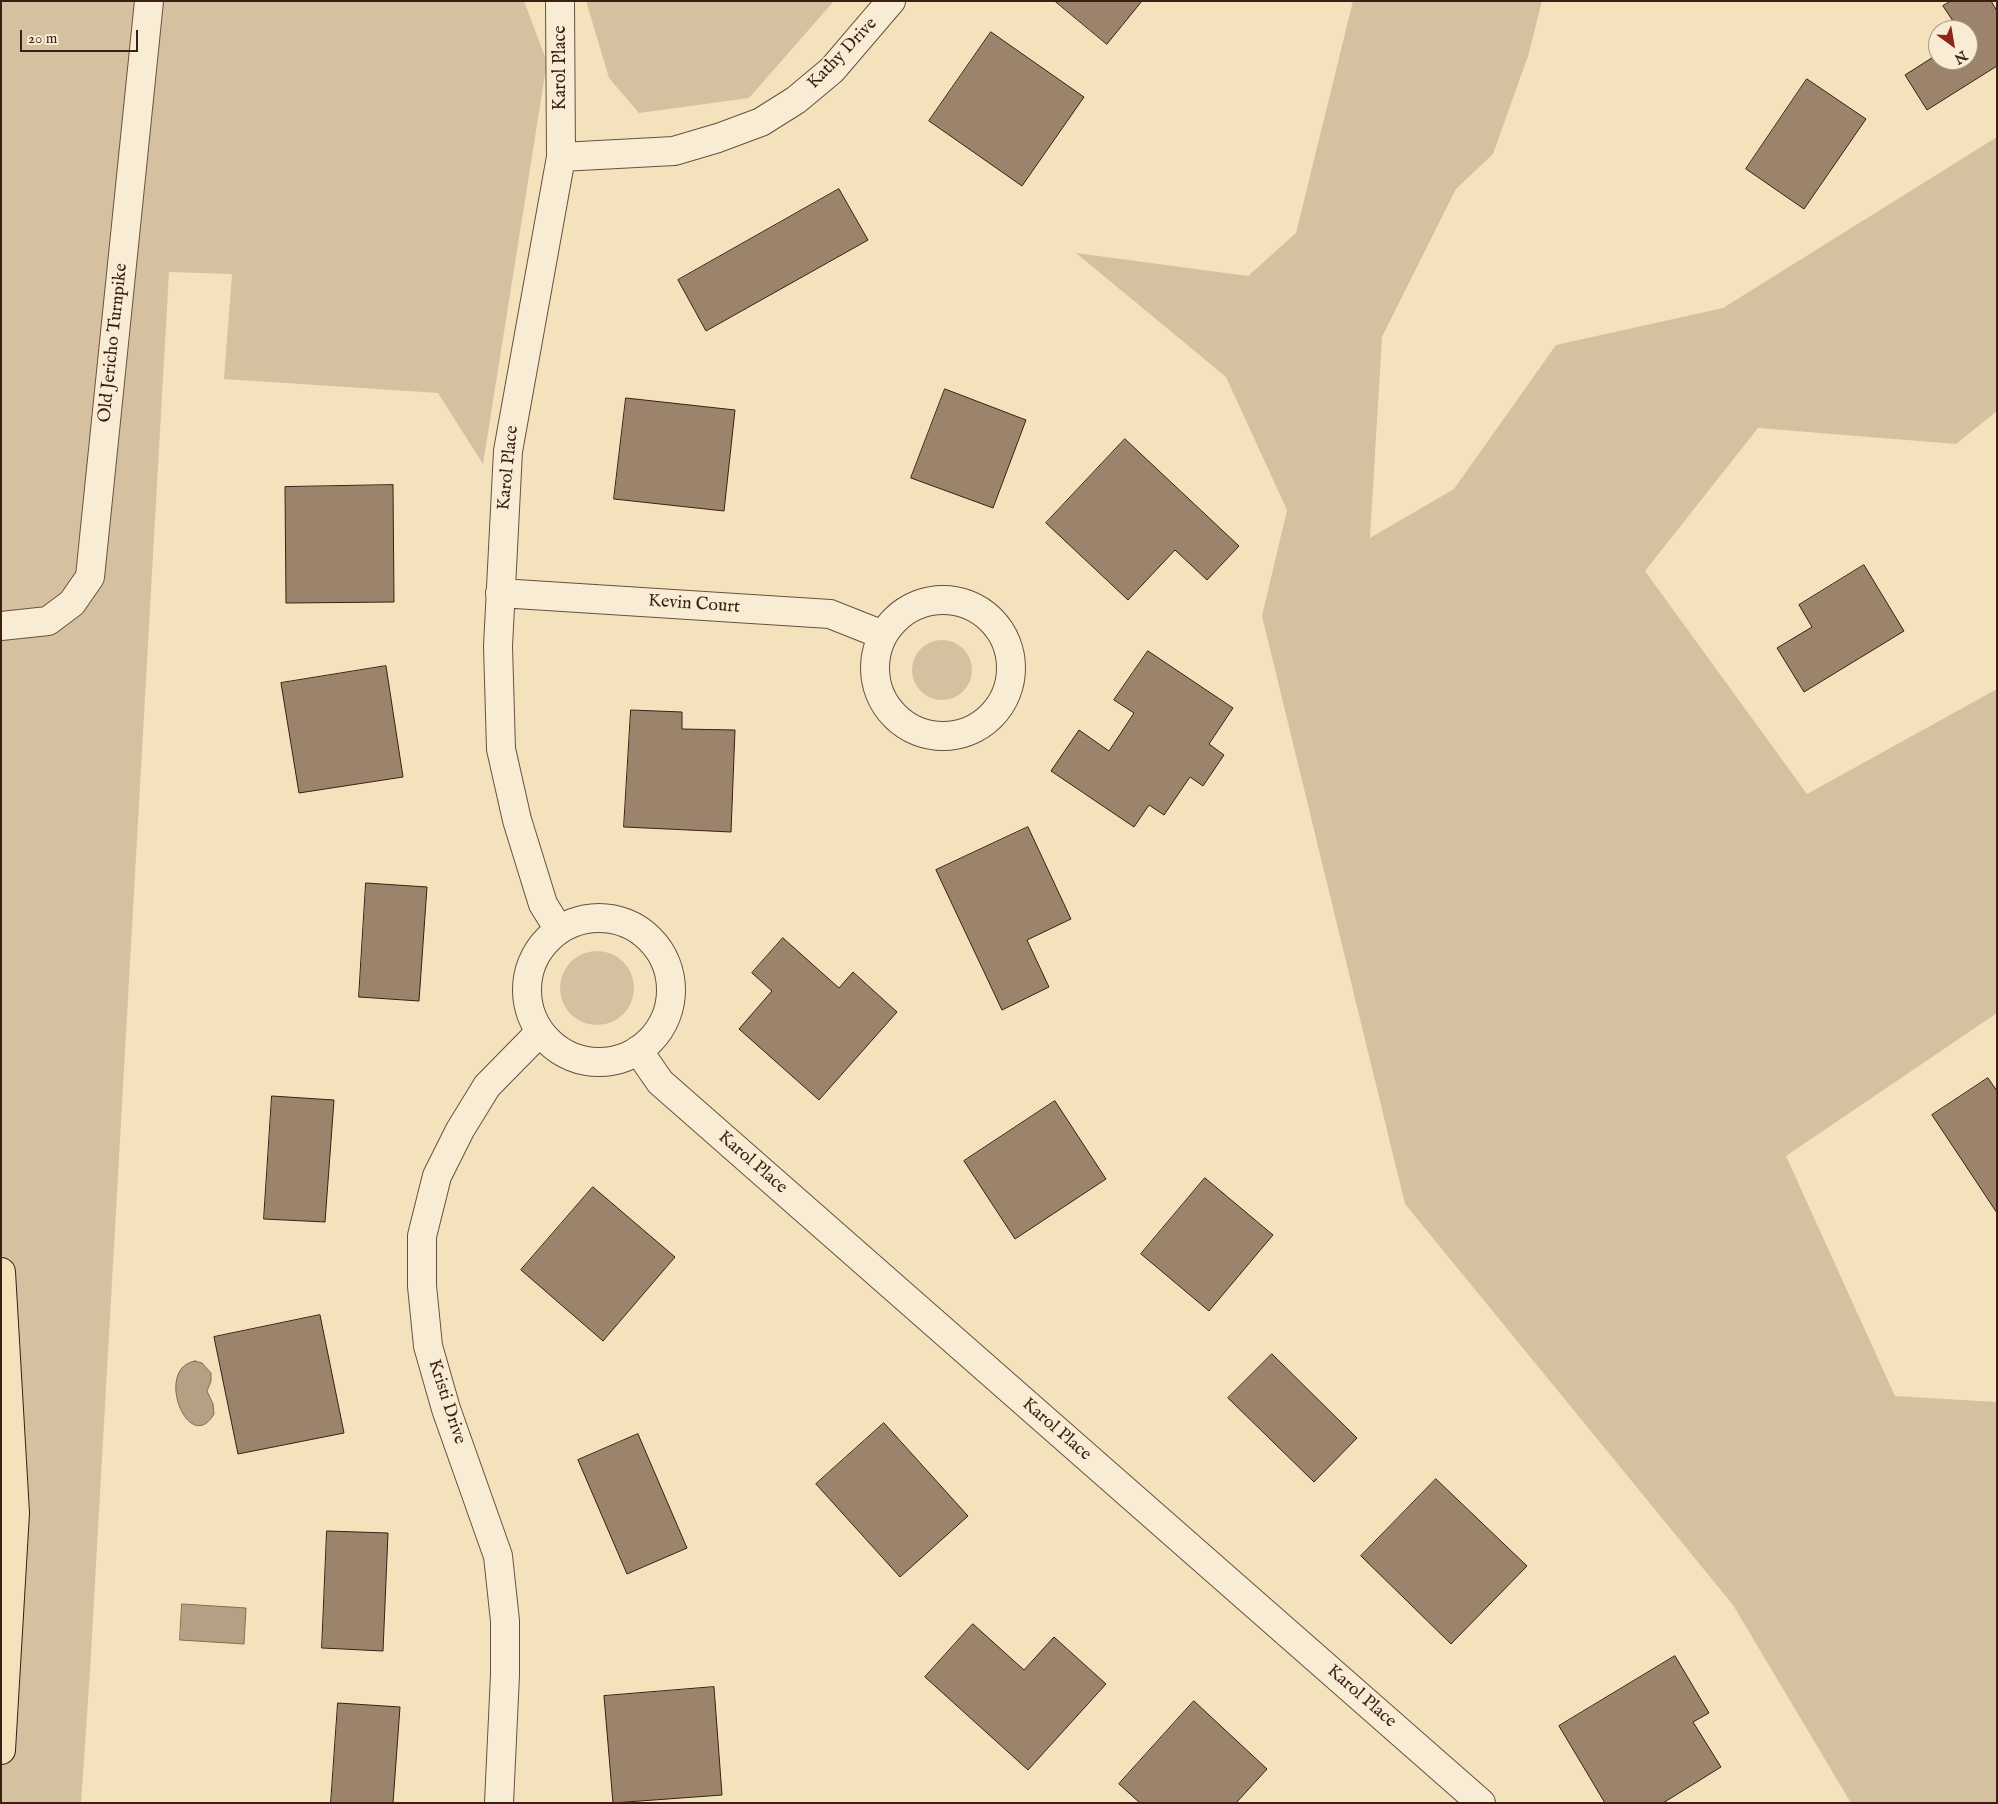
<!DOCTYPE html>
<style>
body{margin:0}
#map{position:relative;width:1998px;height:1804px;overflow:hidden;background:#f4e2bd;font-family:"IM FELL English",serif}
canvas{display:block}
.frame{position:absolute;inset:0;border:2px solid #3b1f13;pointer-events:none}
.north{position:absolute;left:1928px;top:20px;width:50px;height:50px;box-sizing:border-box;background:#f8ecd4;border:1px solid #ac9a87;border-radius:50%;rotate:148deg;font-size:14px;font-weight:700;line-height:20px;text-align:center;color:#3b1f13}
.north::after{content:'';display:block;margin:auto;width:18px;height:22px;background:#8f2418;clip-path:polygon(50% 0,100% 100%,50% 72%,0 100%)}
.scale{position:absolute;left:20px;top:30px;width:118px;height:22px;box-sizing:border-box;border:2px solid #3b1f13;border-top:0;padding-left:6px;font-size:15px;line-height:18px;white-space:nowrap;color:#3b1f13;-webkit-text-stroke:4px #f8ecd4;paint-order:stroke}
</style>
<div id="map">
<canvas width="1998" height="1804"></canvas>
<div class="frame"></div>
<div class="north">N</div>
<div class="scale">20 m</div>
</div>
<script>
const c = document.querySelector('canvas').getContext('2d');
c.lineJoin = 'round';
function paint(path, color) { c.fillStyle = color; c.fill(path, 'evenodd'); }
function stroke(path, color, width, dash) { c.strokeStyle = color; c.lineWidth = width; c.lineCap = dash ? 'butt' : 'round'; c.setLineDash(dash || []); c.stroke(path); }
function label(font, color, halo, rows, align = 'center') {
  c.font = font + ' "IM FELL English",serif'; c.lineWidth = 4; c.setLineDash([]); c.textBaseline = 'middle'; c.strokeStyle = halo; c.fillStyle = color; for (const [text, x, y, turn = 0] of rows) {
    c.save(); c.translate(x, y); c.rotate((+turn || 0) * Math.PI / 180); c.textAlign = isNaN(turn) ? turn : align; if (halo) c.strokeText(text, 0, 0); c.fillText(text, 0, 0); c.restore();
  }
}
paint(new Path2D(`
 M1 1H524L547 62 483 464 438 393 224 379 232 274 169 272 90 1671 81 1803H1Z
 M586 1H834L749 98 639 113 609 78Z
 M1353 1H1542L1528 56 1493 154 1456 189 1382 337 1370 538 1454 489 1556 345 1723 308 1997 137V411L1956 444 1758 428 1645 571 1807 794 1997 689V1013L1786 1156 1895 1396 1997 1402V1803H1851L1733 1605 1405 1204 1262 616 1287 510 1226 377 1076 253 1248 276 1296 233Z
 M912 670a30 30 0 1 1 60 0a30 30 0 1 1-60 0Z
 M560 988a37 37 0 1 1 74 0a37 37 0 1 1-74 0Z`), '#d5c1a0');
const water = new Path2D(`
 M195 1361 202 1363 211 1373V1381L207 1391 213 1404 214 1414C189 1457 153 1368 195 1361Z
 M182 1604 246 1608 244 1644 180 1640Z`);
paint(water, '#b5a083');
stroke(water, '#846c56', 1);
const building = new Path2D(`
 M1055 1H1142L1107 44Z
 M1951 1H1991L1997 11V66L1927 110 1905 75 1938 54V60H1968V30H1959L1943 6Z
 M991 32 1084 97 1022 186 929 121Z
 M1807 79 1866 119 1804 209 1746 169Z
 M839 189 868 240 706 331 678 280Z
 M945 389 1026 420 993 508 911 478Z
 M626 398 735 410 724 511 614 499Z
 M1125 439 1239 546 1207 580 1175 550 1128 600 1046 523Z
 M393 485 394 602 286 603 285 487Z
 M1864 565 1904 631 1804 692 1777 648 1812 627 1799 605Z
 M1148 651 1233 708 1209 744 1224 755 1203 786 1190 777 1164 815 1149 805 1134 827 1051 771 1079 730 1109 751 1134 713 1114 700Z
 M386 666 403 777 299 793 281 683Z
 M631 710 682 712V729L735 730 731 832 624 827Z
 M1028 827 1071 919 1027 940 1049 987 1002 1010 936 870Z
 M366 883 427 887 419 1001 359 997Z
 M783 938 839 988 853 972 897 1012 819 1100 739 1029 772 991 752 973Z
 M1988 1078 1997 1091V1213L1932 1115Z
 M272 1096 334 1100 325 1222 264 1219Z
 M1055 1101 1106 1179 1015 1239 964 1161Z
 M1205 1178 1273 1235 1209 1311 1141 1254Z
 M593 1187 675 1257 603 1341 521 1270Z
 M320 1315 344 1433 238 1454 214 1337Z
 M1272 1354 1357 1438 1314 1482 1228 1398Z
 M884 1423 968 1516 900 1577 816 1484Z
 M638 1434 687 1548 627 1574 578 1460Z
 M1436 1479 1527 1566 1451 1644 1361 1556Z
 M327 1531 388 1533 383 1651 322 1648Z
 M973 1624 1024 1670 1054 1637 1106 1684 1028 1770 925 1677Z
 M1675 1656 1709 1713 1693 1722 1721 1767 1663 1803H1605L1559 1726Z
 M714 1687 722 1795 613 1803 604 1696Z
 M1194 1701 1267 1769 1236 1803H1140L1119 1784Z
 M338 1703 400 1707 393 1803H331Z`);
paint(building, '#9b846b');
stroke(building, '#3b1f13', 1);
const minor = new Path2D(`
 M561 157 674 151 718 138 761 122 796 100 832 70 891 1
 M500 593 830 614 883 635
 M875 668a68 68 0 1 1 136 0a68 68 0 1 1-136 0Z
 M1 626 48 621 72 603 90 577 149 1
 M527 990a72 72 0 1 1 144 0a72 72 0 1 1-144 0Z
 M559 930 543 904 517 820 501 749 498 646 508 451 561 157 560 1
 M638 1050 660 1082 1481 1803
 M499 1803 505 1675V1621L498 1556 446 1409 428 1346 422 1286V1236L437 1176 460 1130 487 1086 540 1032`);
const major = new Path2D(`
 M1 1272 15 1513 1 1750`);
stroke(minor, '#69503e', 30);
stroke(major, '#3b1f13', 30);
stroke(minor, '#f8ecd4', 28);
stroke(major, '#f4e2bd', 28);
label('18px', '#3b1f13', '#f8ecd4', [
 ["Kathy Drive",843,54,-46],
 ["Karol Place",561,68,-90],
 ["Old Jericho Turnpike",114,343,-84],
 ["Karol Place",509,468,-84],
 ["Kevin Court",694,605,4],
 ["Karol Place",752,1163,41],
 ["Kristi Drive",446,1402,72],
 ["Karol Place",1056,1430,41],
 ["Karol Place",1361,1697,41]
]);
</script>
